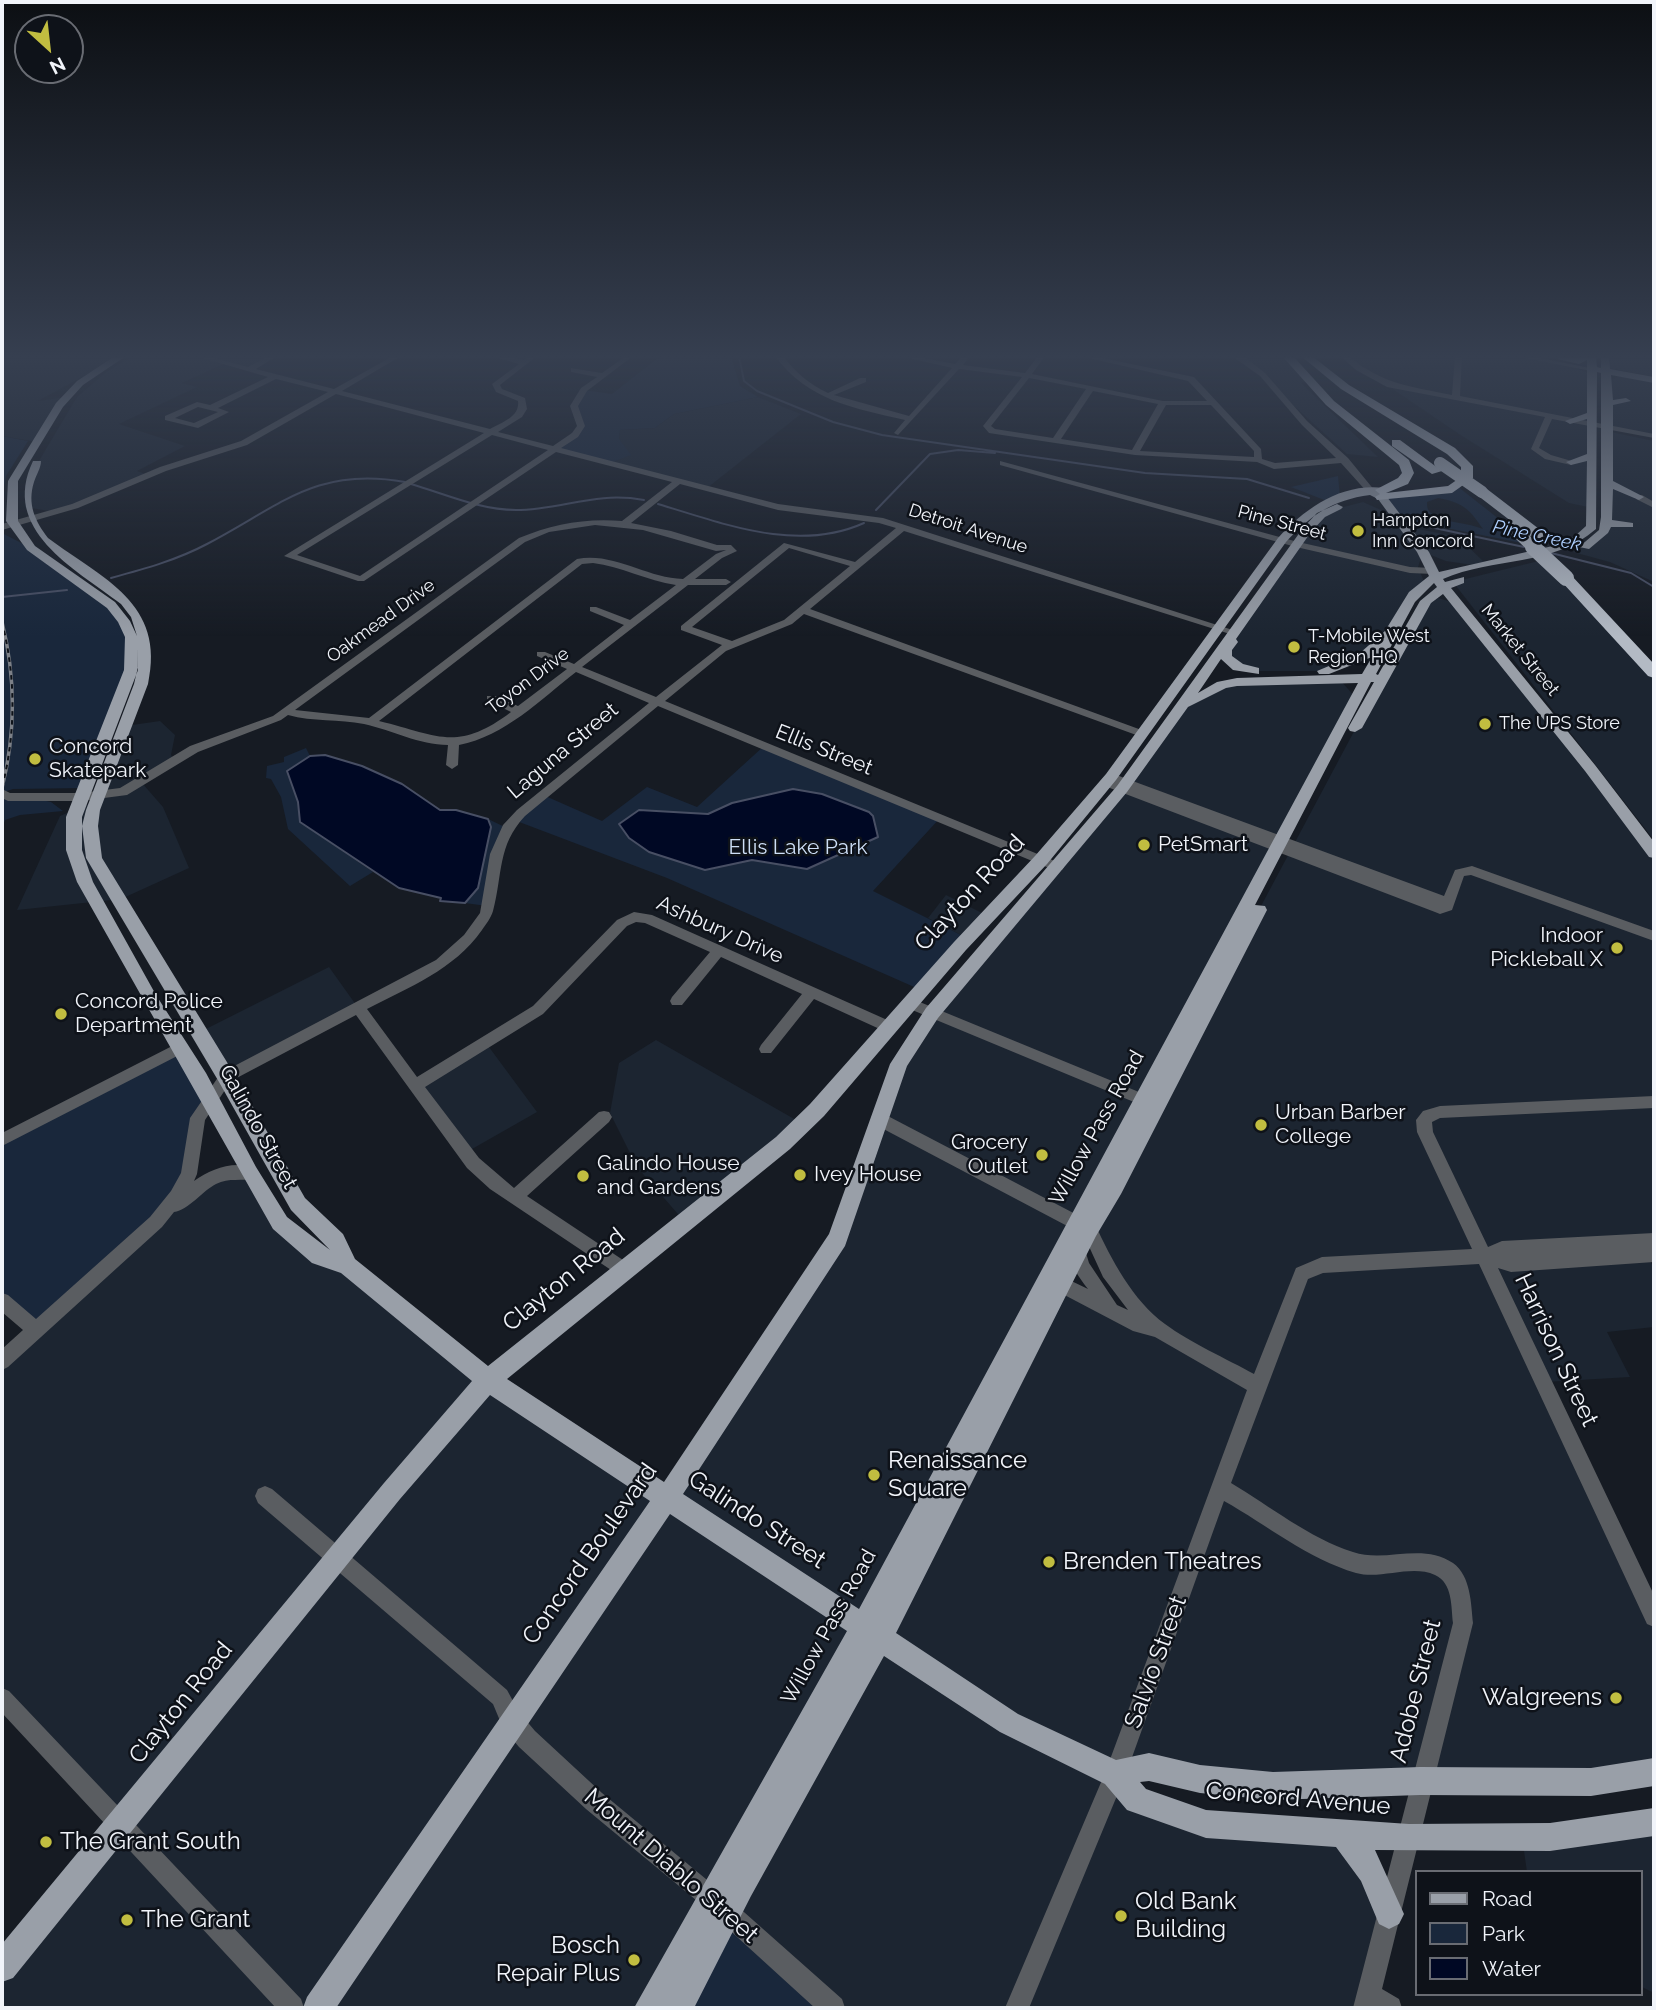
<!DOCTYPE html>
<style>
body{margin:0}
#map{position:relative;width:1656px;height:2010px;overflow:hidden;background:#161b23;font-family:Raleway,sans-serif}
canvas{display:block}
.frame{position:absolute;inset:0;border:4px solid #f1f4fa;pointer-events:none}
.legend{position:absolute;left:1415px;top:1870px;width:228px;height:126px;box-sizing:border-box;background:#0e1219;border:2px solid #696c73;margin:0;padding:9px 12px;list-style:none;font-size:21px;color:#f1f4fa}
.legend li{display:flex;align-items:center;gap:14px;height:35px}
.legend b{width:35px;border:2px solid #696c73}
.north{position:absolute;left:14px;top:14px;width:70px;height:70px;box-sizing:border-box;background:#0e1219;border:2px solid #696c73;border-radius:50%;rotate:153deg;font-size:19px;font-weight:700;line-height:28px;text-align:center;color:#f1f4fa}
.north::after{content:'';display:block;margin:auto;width:24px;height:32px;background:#c1bd40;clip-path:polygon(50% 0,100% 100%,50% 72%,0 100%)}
</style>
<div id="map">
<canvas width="1656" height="2010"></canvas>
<div class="frame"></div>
<ul class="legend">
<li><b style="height:9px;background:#999fa8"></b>Road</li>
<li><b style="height:19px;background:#19273b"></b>Park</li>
<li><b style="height:19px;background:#000824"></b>Water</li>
</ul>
<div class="north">N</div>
</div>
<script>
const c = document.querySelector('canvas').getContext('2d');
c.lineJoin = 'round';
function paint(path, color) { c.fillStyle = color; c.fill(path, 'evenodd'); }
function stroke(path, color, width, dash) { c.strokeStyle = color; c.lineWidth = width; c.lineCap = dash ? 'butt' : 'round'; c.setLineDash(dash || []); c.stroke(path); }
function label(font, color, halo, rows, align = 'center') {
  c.font = font + ' Raleway,sans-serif'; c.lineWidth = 5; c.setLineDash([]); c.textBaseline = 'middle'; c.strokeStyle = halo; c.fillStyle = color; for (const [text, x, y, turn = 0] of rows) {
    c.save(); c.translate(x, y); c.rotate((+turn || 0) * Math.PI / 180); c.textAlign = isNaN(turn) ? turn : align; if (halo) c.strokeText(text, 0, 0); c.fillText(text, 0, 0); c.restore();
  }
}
paint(new Path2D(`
 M2 356H121L38 401 65 397 37 442 2 436Z
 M133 356H202L210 359 217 356H274L250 369 226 363 182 383 197 387 119 424 185 446 137 471 148 475 55 512 25 507 27 481 77 397 106 372Z
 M1239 356H1287L1307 382 1301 383 1378 457 1347 454Z
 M1344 356H1519L1567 364 1586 372 1591 376 1593 508 1569 503 1459 434Z
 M1605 356H1654V377L1604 367Z
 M1619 376 1654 380V436L1607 427 1611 380Z
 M758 397 801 414 707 488 610 463 617 458 620 430 655 428 674 414Z
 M1606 431 1654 441V582L1610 562 1573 552 1604 531Z
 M1363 502 1381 510 1403 526 1458 537 1484 562 1473 565 1446 561 1423 552 1418 567 1425 584 1394 627 1365 656 1324 671H1254L1226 657 1234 640 1296 544 1328 511Z
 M1547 559 1654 673V840L1453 582Z
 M1438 598 1455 603 1590 768 1654 853V1240L1554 1245 1646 1254 1654 1268V1327L1607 1332 1630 1377 1545 1382 1654 1614V1772L1591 1782 1116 1774 1137 1800 1343 1834 1389 1914 1365 2008H833L728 1912 1061 1284 1138 1325 1089 1229 1383 677 1426 601Z
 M1340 680 1357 699 1282 841 1126 783 1176 715 1222 685Z
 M160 721 175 735 171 755 175 760 142 783 163 807 189 868 121 899 17 910 60 816 113 794H100L132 725Z
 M1122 789 1279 847 649 2008H2V1967L120 1823 2 1698V1361L156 1222 211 1178 249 1173 280 1223 665 1495 838 1239 899 1064Z
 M946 895 988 916 967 938 928 918Z
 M329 967 359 1009 226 1077 198 1033Z
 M656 1040 803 1124 684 1221 637 1167 610 1113 619 1063Z
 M486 1043 537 1112 465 1153 416 1085Z
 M1654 1822V1993L1640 1986V1872H1527L1522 1837H1550Z`), '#1c2531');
paint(new Path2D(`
 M660 356H731L740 386 758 397 674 414 655 428 620 430 619 439 631 455 610 463 555 448 580 426 574 406 584 390 612 394Z
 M2 436 28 441 6 476 2 498Z
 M1338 476 1340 497 1327 501 1291 487Z
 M1457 486 1532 545 1396 518 1382 497ZM1438 498C1466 503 1471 512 1483 529 1468 523 1449 522 1431 517L1429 514H1430C1434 517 1441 518 1446 520 1439 514 1426 517 1427 502Z
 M2 533 31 548 111 605 133 653 85 788 13 789 4 792 51 802 63 811 20 815 5 820 2 828Z
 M764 746 940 818 873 891 967 938 921 990 667 878 514 820 543 795 602 821 647 787 697 807Z
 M306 748 310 756 287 771 298 802 300 822 373 872 350 886 288 829 281 797 271 779 266 778 267 766 284 762V757Z
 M488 819 507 828 487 906 465 903 478 888 490 827Z
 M180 1048 210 1100 177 1196 36 1330 2 1301V1140Z
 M727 1912 833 2008H683L686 1993Z`), '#19273b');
const water = new Path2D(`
 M325 755 362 766 402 784 440 810H456L488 819 491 827 478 888 465 903 440 901 441 898 399 888 300 822 298 802 287 771 310 756Z
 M793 789 822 794 869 812 873 816 878 837 807 869 752 860 705 870 649 852 629 838 619 824 639 810 708 814 732 803Z`);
paint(water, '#000824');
stroke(water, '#484f64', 2);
stroke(new Path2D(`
 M739 356 744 381 757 391 833 422 882 435 1145 473 1247 479 1309 498
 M411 484C445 494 480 510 516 510 562 510 594 491 644 500
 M658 504C725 524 797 553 864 523
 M876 510 930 454 958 450 995 453
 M1411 523 1524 547
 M1551 553 1631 573 1654 587
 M111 578C144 569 177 560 207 544 280 506 316 466 405 482
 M2 597 67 590`), '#484f64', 2);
paint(new Path2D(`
 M195 356H206L248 367 269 356H277L256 369 334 389 393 356H401L342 391 490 429C502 422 520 417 518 401L496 392 492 384 519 364 491 356H504L524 360 530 356H537L500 385 502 389 525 398 527 409 522 417 498 432 553 446 572 433 577 426 570 406 581 388 597 377 571 372V368L602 373 626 356H633L587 391 578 406 585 426 578 437 561 448 778 504 883 518 1239 632 1230 634 904 531 810 609 1147 732V736H1139L804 614 792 624 726 651 665 701 1062 864 1064 867 1062 870H1054L658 706 525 816C497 846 503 874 493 911 491 918 486 924 482 930 454 970 409 987 367 1009L417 1077 533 1006 617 920 634 912 652 915 894 1023 896 1027 894 1031H884L814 999 771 1053H761L759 1049 761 1045 802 994 721 957 682 1005H672L670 1001 672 997 710 952 645 923 636 922 627 926 543 1014 425 1087 479 1158 514 1188 599 1112 604 1111 609 1112 612 1117 609 1122 527 1196 629 1264 631 1270 629 1276 623 1278 490 1189 467 1168 356 1015 231 1081 205 1120 197 1174 194 1181C211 1169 233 1160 255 1168L257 1173 255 1178C242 1182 229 1177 216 1184 202 1191 189 1210 174 1212L162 1227 8 1367 2 1370V1349L23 1330 2 1312V1293L8 1295 36 1319 150 1217 171 1191 181 1173 190 1118 221 1073 436 960 464 935 480 913 490 854 503 825 517 810 649 703 576 672C540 700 505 736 459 745L458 765 452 769 446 765 448 745C419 745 392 730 364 724 339 719 313 722 288 715L281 720 198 752 127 795 81 801H8L2 798V789L10 793H81L120 788 190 746 273 716 519 538C553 524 585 518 622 521L672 482 556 452 364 581H358L284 556 484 433 336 394 247 445 166 471 78 508 2 530V524L72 504 160 467 241 441 328 392 276 379 218 408 229 412 198 428 165 420V416L197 402 210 405 268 377ZM198 407 218 412 194 423 175 418ZM492 435 548 450 360 576 297 555ZM680 484 778 510 879 523 896 528 855 562 784 543 681 626V630L722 645 656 697 582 667 688 585H726L731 582 726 579H695L722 558 737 551 731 545H717L671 531 631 523ZM595 525 643 530 716 551 726 550 716 554 683 579C646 578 614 552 577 559L369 718 295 710 525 542 549 532ZM789 548 850 566 784 620 732 641 692 627ZM593 563C621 566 647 581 676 585L630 620 596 607H590V611L624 625 574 664 545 652H537V656L567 669 518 706 495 696H487V700L511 712C457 753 437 735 379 721L582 564Z
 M775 356H783C795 372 809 384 828 393L860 378H866V382L834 395 909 416 952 368 900 356H913L955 364 963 356H970L963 365 1025 373 1038 356H1045L1032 374 1163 401H1207L1188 381 1080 356H1093L1194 377 1261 449 1262 459 1275 463 1336 458 1302 425 1260 376 1232 356 1246 358 1265 373 1307 421 1348 458 1375 491 1368 493 1341 463 1274 469 1257 462 1135 455 989 433 983 426 1022 377 959 369 898 435 894 433 905 420C854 408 808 401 775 356ZM1029 378 1086 389 1053 438 995 429 991 426ZM1093 391 1158 404 1132 450 1061 439ZM1166 405H1211L1254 451V457L1140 451Z
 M1340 356H1348C1384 385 1409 386 1452 395L1455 356H1462L1460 396 1654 434V438L1552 419 1539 448 1551 455 1575 462 1571 465 1545 459 1531 449 1545 417 1387 387 1356 370Z
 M1515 356H1530L1595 369 1591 371Z
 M1000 461 1298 542 1410 567 1433 568 1438 571 1433 574 1410 573 1296 547 1000 465Z
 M1636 495H1642L1654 502V508L1636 499Z
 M1111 773 1444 896 1455 870 1472 866 1654 931V941L1471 875 1464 876 1452 910 1440 914 1435 912 1102 785V779Z
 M910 998 1156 1099 1159 1103 1156 1107 1151 1109 1146 1107 905 1007 903 1003 905 999Z
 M180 1042 185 1044 187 1048 185 1052 2 1146V1133Z
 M1654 1096V1108L1440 1118 1432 1122 1433 1132 1488 1247 1502 1241 1654 1233V1262L1511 1272 1498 1268 1654 1595V1627L1647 1624 1479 1264 1323 1273 1308 1279 1231 1483C1270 1506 1309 1538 1353 1552 1386 1563 1422 1542 1453 1563 1471 1576 1471 1604 1473 1623L1382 1989 1399 1999 1402 2008H1353L1453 1623C1451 1607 1453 1583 1435 1575 1411 1564 1381 1580 1356 1573 1308 1559 1267 1525 1224 1501L1126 1774 1029 2008H1005L1105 1773 1247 1390 1155 1337 1133 1331 1055 1290 1053 1284 1055 1278 1061 1276 1088 1289C1078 1276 1065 1259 1071 1243L1077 1240 1083 1243 1089 1263 1117 1305 1128 1310 1103 1277 1081 1229 1071 1228 874 1124 871 1119 874 1114 879 1113 884 1114 1083 1218 1085 1223 1095 1224C1111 1259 1133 1301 1165 1324 1189 1342 1227 1359 1254 1374L1296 1268 1322 1257 1472 1249 1417 1132 1416 1120 1423 1111 1440 1106Z
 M265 1486 272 1489 507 1690 519 1712 535 1731 602 1793 718 1889 842 1999 845 2008H815L702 1905 586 1809 519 1747 503 1728 493 1704 258 1503 255 1496 258 1489Z
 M2 1688 9 1691 301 1999 304 2008H276L2 1713Z`), '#5a5d61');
paint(new Path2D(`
 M115 356H126L83 385 63 407 18 481V521L35 546 115 602 130 621 137 636 131 617 121 604C74 568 0 530 33 461H41C41 468 36 475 34 482 27 504 35 521 48 538 103 579 166 603 148 684L100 810 98 826 102 858 233 1072 305 1198 343 1234 355 1259 488 1366 776 1137 810 1104 954 942 1035 856 1106 774 1278 538C1305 508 1342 482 1385 488L1387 497 1429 552 1439 572 1557 545 1575 536 1586 526 1587 461 1571 465 1566 462 1587 454V419L1570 424 1565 421 1587 413V360L1579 364 1557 359 1562 356H1596L1597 367 1601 368V356H1609L1610 369 1654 377V383L1611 375 1613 400 1626 398 1631 401 1613 405V481L1644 497 1639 500 1613 489 1612 520 1633 523V527H1611L1608 533 1589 549 1579 547 1599 530 1601 517V373L1597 372 1596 529C1553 567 1493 557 1443 579L1445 582 1464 577V583L1451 588 1595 765 1654 842V858L1649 857 1585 771 1443 594 1431 603 1362 728 1355 732 1350 731 1348 728 1374 682H1371L1255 905 1265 906 1267 910 1121 1194 1096 1236 896 1633 1018 1714 1116 1760 1149 1753 1200 1765 1273 1772 1420 1767 1591 1768 1654 1758V1786L1591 1796 1420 1795 1273 1800 1200 1793 1149 1781 1140 1782 1146 1789 1206 1810 1409 1824 1550 1823 1654 1808V1836L1550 1851 1375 1850 1404 1914 1399 1924 1389 1929 1379 1924 1361 1881 1336 1847 1206 1838 1127 1810 1105 1784 1000 1732 884 1656 751 1896 694 2008H634L847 1631 670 1514 336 2008H303L307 1997 650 1501 490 1395 400 1499 13 1978 2 1982V1944L384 1483 472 1381 341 1273 312 1263 273 1229 77 882 66 850V817L124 670 125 637 118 622 107 608 27 550 6 521 8 481 56 403 77 381ZM1370 495 1378 499 1417 552 1429 576 1409 592 1385 631 1360 653 1317 671 1319 674H1329L1372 657 1362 674 1237 678 1217 682 1198 693 1221 659 1233 670 1259 674V668L1243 664 1232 656V650L1238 642 1236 639 1311 532 1325 517 1341 509 1343 507 1337 504 1317 513 1303 528 1117 786 926 1008 890 1064 829 1234 664 1482 507 1379 790 1149 824 1116 966 950 1047 864 1116 780 1286 542C1311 515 1332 500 1370 495ZM1434 583 1437 587 1420 601 1378 675 1376 674 1415 602ZM137 647 138 667 134 684 86 810 82 826 86 858 219 1082 291 1210 330 1250 287 1217 256 1167 206 1073 156 995 93 882 82 850V817L138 670ZM1358 683 859 1609 683 1494 845 1246 907 1066 938 1018 1127 792 1188 707 1226 688 1237 686Z`), '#999fa8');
paint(new Path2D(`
 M1282 356H1293L1334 401 1409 460 1414 473 1408 484 1386 493 1448 486 1461 477V467L1447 454 1341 389 1301 356H1312L1349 385 1455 448 1473 466V478L1452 493 1377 500 1375 497 1380 494 1375 490 1398 478 1402 473 1399 465 1326 405Z
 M1392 440H1400L1442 471 1432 474 1392 446Z
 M1477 489H1487L1543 532V538H1533L1477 495Z
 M1566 574 1571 575 1654 664V678L1648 676 1561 581V575Z`), '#b3bac4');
const rail = new Path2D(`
 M2 622C16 678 16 732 2 788`);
stroke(rail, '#7c8087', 3.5);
stroke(rail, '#0e1219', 2, [4.5]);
stroke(new Path2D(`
 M1440 463 1482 492
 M1513 528 1535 549`), '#b3bac4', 12);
stroke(new Path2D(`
 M1533 547 1566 578`), '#b3bac4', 16);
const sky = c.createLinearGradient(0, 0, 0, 637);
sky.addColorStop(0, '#0c0f13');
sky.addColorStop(0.56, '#363f50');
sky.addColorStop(1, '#363f5000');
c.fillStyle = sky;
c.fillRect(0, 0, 1656, 637);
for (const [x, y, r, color] of [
 [1358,531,7,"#c1bd40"],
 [1294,647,7,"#c1bd40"],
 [1485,724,7,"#c1bd40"],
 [35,759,7,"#c1bd40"],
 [1144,845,7,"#c1bd40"],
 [1617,948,7,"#c1bd40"],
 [61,1014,7,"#c1bd40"],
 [1261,1125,7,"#c1bd40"],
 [1042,1155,7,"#c1bd40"],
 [800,1175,7,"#c1bd40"],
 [583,1176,7,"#c1bd40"],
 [874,1475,7,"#c1bd40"],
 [1049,1562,7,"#c1bd40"],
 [1616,1698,7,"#c1bd40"],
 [46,1842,7,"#c1bd40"],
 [1121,1916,7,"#c1bd40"],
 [127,1920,7,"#c1bd40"],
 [634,1960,7,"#c1bd40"]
]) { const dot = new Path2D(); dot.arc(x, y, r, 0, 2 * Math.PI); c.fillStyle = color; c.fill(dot); stroke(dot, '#0e1219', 2.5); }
label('18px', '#f1f4fa', '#0e1219', [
 ["Hampton",1372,521],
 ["Inn Concord",1372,542],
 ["T-Mobile West",1308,637],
 ["Region HQ",1308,658],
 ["The UPS Store",1499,724]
], 'left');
label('18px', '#f1f4fa', '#0e1219', [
 ["Pine Street",1282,523,15],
 ["Detroit Avenue",968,529,18],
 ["Oakmead Drive",381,621,-36],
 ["Market Street",1520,650,51],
 ["Toyon Drive",528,681,-37]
]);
label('italic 19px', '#aecfff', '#0e1219', [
 ["Pine Creek",1537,536,12]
]);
label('21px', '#f1f4fa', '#0e1219', [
 ["Concord",49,747],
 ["Skatepark",49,771],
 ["PetSmart",1158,845],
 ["Indoor",1603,936,"right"],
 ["Pickleball X",1603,960,"right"],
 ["Concord Police",75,1002],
 ["Department",75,1026],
 ["Urban Barber",1275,1113],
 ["College",1275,1137],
 ["Grocery",1028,1143,"right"],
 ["Outlet",1028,1167,"right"],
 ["Galindo House",597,1164],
 ["and Gardens",597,1188],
 ["Ivey House",814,1175]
], 'left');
label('21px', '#f1f4fa', '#0e1219', [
 ["Ellis Street",824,750,22],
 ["Laguna Street",563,751,-40],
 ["Ashbury Drive",720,930,24],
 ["Galindo Street",258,1127,61],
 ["Willow Pass Road",1097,1128,-61],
 ["Willow Pass Road",829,1627,-61]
]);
label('21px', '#cedff7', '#0e1219', [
 ["Ellis Lake Park",798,848]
]);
label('24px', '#f1f4fa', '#0e1219', [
 ["Clayton Road",970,893,-47],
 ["Clayton Road",564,1280,-39],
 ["Harrison Street",1556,1350,65],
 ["Galindo Street",757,1520,33],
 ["Concord Boulevard",590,1554,-55],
 ["Salvio Street",1156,1662,-70],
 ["Adobe Street",1416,1691,-76],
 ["Clayton Road",181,1703,-51],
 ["Concord Avenue",1298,1799,5],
 ["Mount Diablo Street",671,1866,41]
]);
label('24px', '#f1f4fa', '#0e1219', [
 ["Renaissance",888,1461],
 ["Square",888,1489],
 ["Brenden Theatres",1063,1562],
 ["Walgreens",1602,1698,"right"],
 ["The Grant South",60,1842],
 ["Old Bank",1135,1902],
 ["Building",1135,1930],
 ["The Grant",141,1920],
 ["Bosch",620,1946,"right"],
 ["Repair Plus",620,1974,"right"]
], 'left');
</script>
